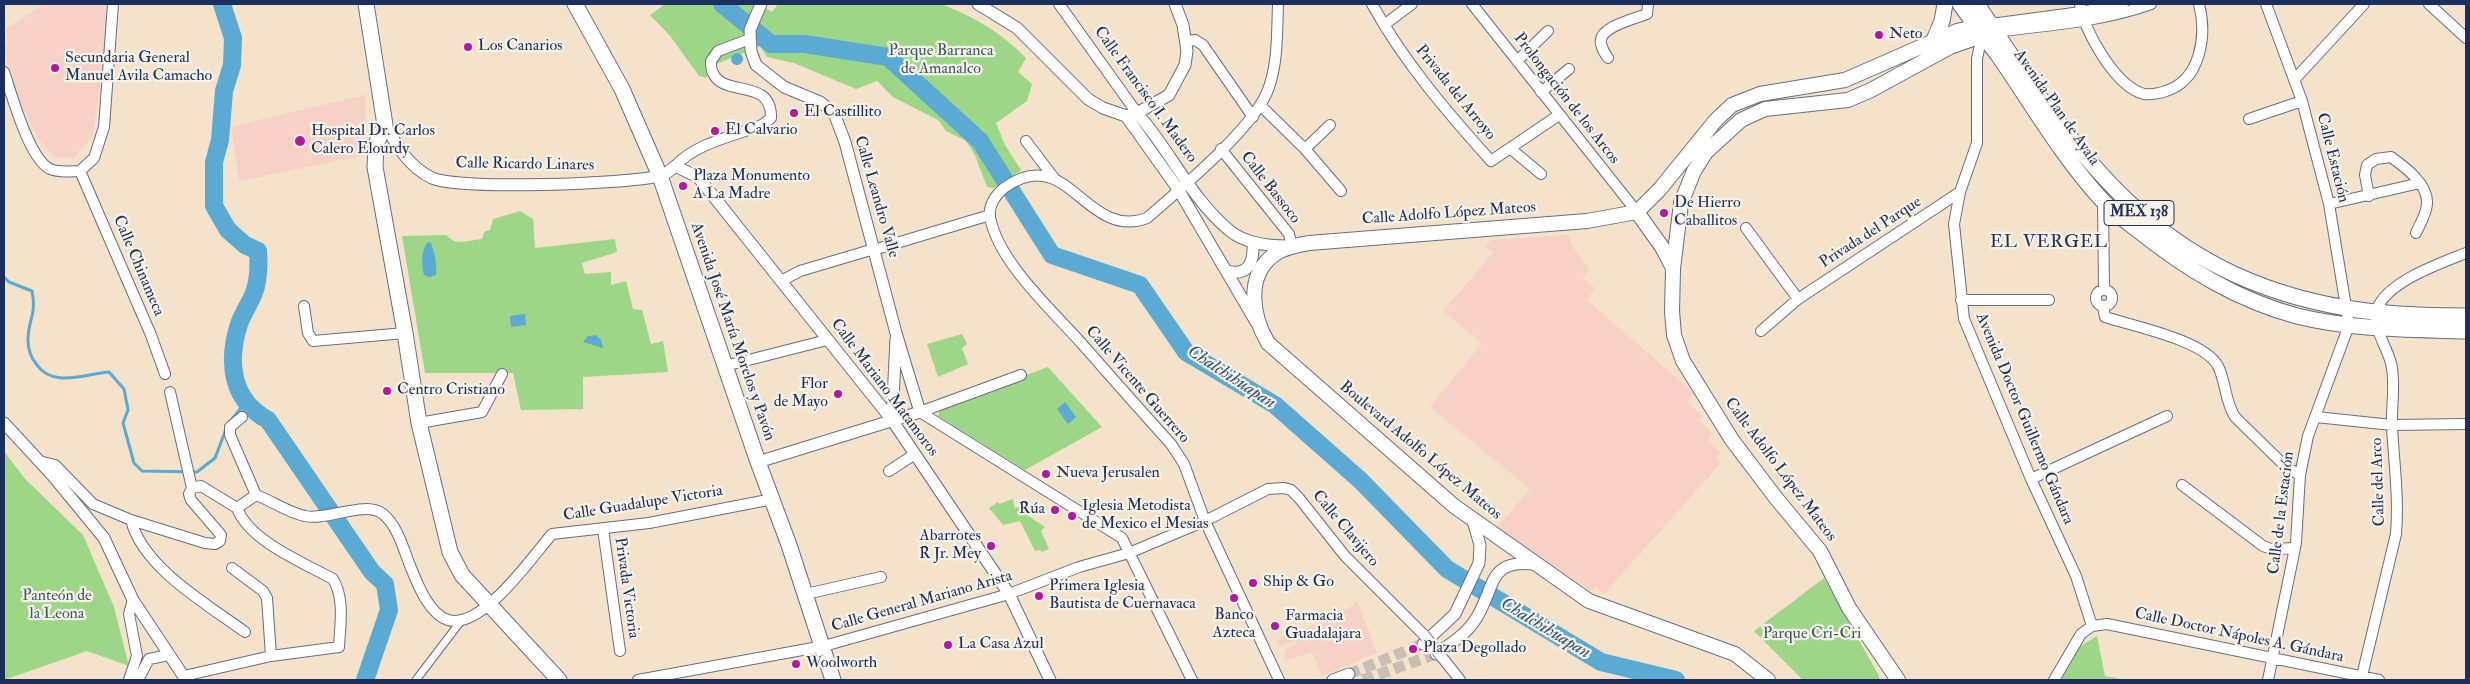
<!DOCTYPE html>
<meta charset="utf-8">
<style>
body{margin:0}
#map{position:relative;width:2470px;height:684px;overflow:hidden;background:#f4e2ca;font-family:"IM FELL Double Pica",serif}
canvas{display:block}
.frame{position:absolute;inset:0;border:5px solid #1b2f5e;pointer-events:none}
</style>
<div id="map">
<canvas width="2470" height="684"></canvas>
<div class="frame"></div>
</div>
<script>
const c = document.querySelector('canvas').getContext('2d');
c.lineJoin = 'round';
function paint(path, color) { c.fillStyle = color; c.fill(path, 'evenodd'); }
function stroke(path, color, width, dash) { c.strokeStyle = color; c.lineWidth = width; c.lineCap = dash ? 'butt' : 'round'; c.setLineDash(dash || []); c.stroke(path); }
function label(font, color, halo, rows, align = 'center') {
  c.font = font + ' "IM FELL Double Pica",serif'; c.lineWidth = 4.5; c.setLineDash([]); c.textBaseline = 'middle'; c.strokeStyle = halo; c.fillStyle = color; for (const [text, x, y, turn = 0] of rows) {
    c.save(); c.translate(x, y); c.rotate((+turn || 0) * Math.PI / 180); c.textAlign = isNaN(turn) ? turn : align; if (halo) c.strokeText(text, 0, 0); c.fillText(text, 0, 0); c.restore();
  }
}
paint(new Path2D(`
 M44 4H106L107 35 93 135 74 158 54 157 36 136 13 84 4 52V45L7 42 6 29Z
 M365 95 367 155 239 181 231 127Z
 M1569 235 1571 245 1589 269 1583 278 1595 288 1587 300 1694 393 1687 402 1702 416 1699 420 1713 434 1708 440 1721 453 1716 458 1721 463 1604 594 1595 586 1592 591 1496 529 1530 489 1430 407 1482 343 1443 311 1493 253 1485 246 1491 240Z
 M1357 601 1377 653 1322 676 1312 652 1287 660 1284 658 1285 650 1297 644 1296 641 1279 646 1277 642 1279 638 1292 632 1294 635 1349 608Z`), '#f7d1c6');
paint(new Path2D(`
 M665 4H759L772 12 778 4H941C973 16 1002 33 1026 58L1018 72 1032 84 1027 101 996 123 1005 145 1021 170 994 188 987 187 975 155 966 141 946 131 938 120 893 97 877 81 856 89 794 63 767 57 760 46 714 65 706 78 699 76 670 36 650 15Z
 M520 211 533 219 535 248 615 239 617 252 582 263 585 274 611 272V285L626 281 633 309 642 310 651 344 663 341 668 372 583 377V409L521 410 513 373H425L402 236 446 235C457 247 467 240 482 239L484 232 490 230 493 219Z
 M962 334 967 344 962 348 968 364 938 377 927 344Z
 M1048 367 1102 427 1025 470 938 416 941 407Z
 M4 451 25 479 83 535 114 607 129 666 87 651 4 680Z
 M1013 499 1015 508 1021 506 1027 515 1045 527 1041 531 1049 549 1042 552 1040 550 1035 551 1020 521 1003 525 989 508 998 502 999 504Z
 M1824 578 1879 676V680H1803L1754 631Z
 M2097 636 2105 676 2126 680H2061L2079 647Z`), '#9ed688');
paint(new Path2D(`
 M731 59a6 6 0 1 1 12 0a6 6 0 1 1-12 0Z
 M428 242 431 243C435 254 437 263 436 275L430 277 424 275C421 266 421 249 428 242Z
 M525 314 526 325 511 327 510 316Z
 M596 335 601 340 603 348 583 342 588 336Z
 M1065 402 1076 417 1068 424 1057 409Z`), '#5aaad4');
stroke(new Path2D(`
 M4 277 9 282 32 291C37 314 28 320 28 340 28 350 31 358 37 365 53 388 85 374 109 372L124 389 128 410 123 423 134 463 142 471 197 472 215 458 226 429
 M228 424 245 403`), '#5aaad4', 3);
stroke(new Path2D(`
 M222 4 233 38 232 65 224 91 220 140 214 162V206L228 230 245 245 258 251C259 265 259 279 254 293 250 303 243 313 239 324 227 362 231 400 268 420L372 572 385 584 389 610 365 680
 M722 4 771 44H805L888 57 980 141 1052 255 1140 285 1186 352 1275 405 1360 480 1447 569 1601 662 1676 680`), '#5aaad4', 18);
stroke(new Path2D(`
 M1349 674 1423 644
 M1363 680 1436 654`), '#c9beb4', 11, [11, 5.5]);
const pedestrian = new Path2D(`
 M416 680 461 621`);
const minor = new Path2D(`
 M1059 4 1137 113
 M1278 4C1277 30 1278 62 1269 87 1257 126 1179 190 1147 218 1100 236 1077 180 1043 176 1029 174 1015 180 1004 188 996 194 988 206 990 217 998 262 1053 311 1083 345 1112 378 1141 411 1171 444L1184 464 1205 521 1279 680
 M1372 4C1404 62 1447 112 1491 161L1559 115
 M1472 4 1637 212
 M2080 4C2083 30 2116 87 2144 94 2150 95 2161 93 2166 91 2201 80 2207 35 2199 4
 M2266 4 2302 101 2329 204 2349 325 2308 436 2300 475 2296 543 2268 680
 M2429 4 2466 38
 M1991 24 2081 12 2123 4
 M1384 25 1412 4
 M1996 32C2048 25 2101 22 2151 4
 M1982 35 1977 59V143L1960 192 1954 224 1964 319 2031 479 2076 576 2092 626
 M1187 41 1195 40 1203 45 1253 117
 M1608 58C1605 54 1602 48 1601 44 1597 27 1635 19 1647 14L1648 4
 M1517 61 1548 31
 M4 72C12 95 29 159 50 169 59 173 71 171 80 171L94 158 104 127 113 4
 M2295 79 2364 4
 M1541 92 1569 69
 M1261 106 1305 149 1341 191
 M2249 119 2302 101
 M1026 141 1054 178
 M1221 149 1289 234 1292 247
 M1305 149 1330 125
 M1511 149 1541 174
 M675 166C696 143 734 136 762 125L771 118C772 77 724 98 713 73 711 70 711 64 711 61L718 51 750 39
 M80 171 151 335 165 374
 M2369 196 2365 175 2367 165 2376 159 2391 157C2405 167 2428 184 2427 203 2427 213 2420 224 2416 233
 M2103 201 2104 290
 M2329 204 2420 183
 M1746 228 1798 299
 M880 248 990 215
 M783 280 800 271 874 249
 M2096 298a8 8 0 1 1 16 0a8 8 0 1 1-16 0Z
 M1961 300H2049
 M304 306 308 333 313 341 405 333
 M2103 307 2105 317C2133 326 2204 340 2218 366 2226 382 2225 402 2235 417L2286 467 2300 475
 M1761 331 1798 299 1960 192
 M725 366 827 340
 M170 392 192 488
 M920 412 1122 538 1192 680
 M920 412 1021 375
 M242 417 230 427V435L256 495
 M2316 417 2392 425 2466 424
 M419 423 482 412 502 374
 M39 461 55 465 93 504 131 520 205 543 215 544 220 541 221 535 191 500 189 494 192 488 201 486 237 508
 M889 471 915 454
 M2031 479 2167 416
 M2182 485 2263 546 2271 549 2295 548
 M256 495C272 501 289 513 305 516 327 521 365 500 383 514 398 526 404 551 411 568 418 585 429 614 448 620 482 630 532 557 552 534L649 523 773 499
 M237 508 256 495
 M131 520C143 568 207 604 245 632
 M603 529 620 651
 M232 568 263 591 267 598 271 656
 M806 594 881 577
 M1441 656 1460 680
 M184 676 271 656 339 647C340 625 345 599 333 579 304 563 249 541 237 508
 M129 680 137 656 129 614 133 600
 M138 680 149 659 169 655
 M638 680 824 646 1009 594 1079 567 1129 553 1205 521 1268 489 1284 488 1291 490 1299 498 1345 556 1424 635
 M2054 680 2081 634 2092 626 2107 624 2379 680
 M2361 680 2396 534C2399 498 2394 463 2392 427 2391 406 2396 384 2391 363 2386 344 2369 324 2379 305 2392 280 2441 263 2466 253`);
const tertiary = new Path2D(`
 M978 4 1017 28 1088 99 1103 108 1126 116 1137 113 1169 95 1185 65 1187 51 1183 25 1175 4
 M1137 113C1170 150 1191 199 1230 231 1245 243 1268 246 1288 246
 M1126 116 1178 189 1256 322
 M385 125C397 146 409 167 432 178 459 190 628 184 659 176 666 175 671 170 675 166L698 177 892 420 1009 594 1050 680
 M1227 271C1250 277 1254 260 1253 242
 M892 420 896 339
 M4 423 53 476 104 538 133 600 186 680
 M758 462 920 412 896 333 845 142 834 113 820 102 784 87 756 65 751 51 750 30 761 4
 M1423 644 1455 614 1479 563 1480 545 1473 521
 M1436 654C1452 643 1467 634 1477 617 1496 585 1488 559 1535 564
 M1333 680 1349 674`);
const secondary = new Path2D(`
 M1637 212 1662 247 1673 268
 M1768 680 1735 654 1589 601 1454 506 1268 343C1252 316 1245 275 1275 254 1285 247 1298 245 1309 243L1587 221 1637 212 1660 189 1716 120 1732 105 1760 94 1845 80 1957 31 1986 24
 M1898 680 1849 608 1820 551 1776 498 1732 440 1683 361 1674 335 1672 311 1673 269 1681 203 1694 171 1706 152 1741 120 1765 109 1848 100 1871 90 1950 47 1993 32`);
const primary = new Path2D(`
 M366 4 385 125 376 144 375 167 405 333 419 423 450 552 462 575 559 680
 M575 4 622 89 660 176 758 462 789 545 833 680
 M1960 4C1972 21 1985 38 1998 55 2032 104 2061 155 2101 199 2112 211 2126 221 2139 231 2187 269 2237 300 2297 316 2353 330 2410 329 2466 331
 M1977 4C2077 156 2154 275 2346 308 2385 315 2426 316 2466 316
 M1934 40 1942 21 1945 4`);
stroke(pedestrian, '#676e84', 9);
stroke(minor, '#676e84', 12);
stroke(tertiary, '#676e84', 13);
stroke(secondary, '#676e84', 16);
stroke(primary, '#676e84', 17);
stroke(pedestrian, '#fff', 7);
stroke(minor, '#fff', 10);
stroke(tertiary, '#fff', 11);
stroke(secondary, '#fff', 14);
stroke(primary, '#fff', 15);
const minorBridge = new Path2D(`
 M1424 635 1441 656`);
stroke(minorBridge, '#676e84', 12, []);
stroke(minorBridge, '#fff', 10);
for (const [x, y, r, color] of [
 [1879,35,5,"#b5179e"],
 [468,47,5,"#b5179e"],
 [55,68,5,"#b5179e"],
 [794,113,5,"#b5179e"],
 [715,131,5,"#b5179e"],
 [300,141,6,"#b5179e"],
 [683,186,5,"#b5179e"],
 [1664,213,5,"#b5179e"],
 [387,391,5,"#b5179e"],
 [838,394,5,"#b5179e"],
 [1046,474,5,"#b5179e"],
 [1055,510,5,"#b5179e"],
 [1072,516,5,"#b5179e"],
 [991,546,5,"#b5179e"],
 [1253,583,5,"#b5179e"],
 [1039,596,5,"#b5179e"],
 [1234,598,5,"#b5179e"],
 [1275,626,5,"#b5179e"],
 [948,645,5,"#b5179e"],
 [1413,649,5,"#b5179e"],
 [796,664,5,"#b5179e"]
]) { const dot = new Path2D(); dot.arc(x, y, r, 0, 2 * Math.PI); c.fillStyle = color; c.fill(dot); stroke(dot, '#f7f3e8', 2); }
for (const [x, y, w] of [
 [2139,213,70]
]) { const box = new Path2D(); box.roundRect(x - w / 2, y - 12.5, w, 25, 4); c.fillStyle = '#f7f3e8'; c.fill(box); stroke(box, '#1b2f5e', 1); }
label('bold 15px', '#1b2f5e', null, [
 ["MEX 138",2139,213]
]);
label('16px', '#1b2f5e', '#f7f3e8', [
 ["Neto",1889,35],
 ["Los Canarios",478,47],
 ["Secundaria General",65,59],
 ["Manuel Avila Camacho",65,77],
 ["El Castillito",804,113],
 ["El Calvario",725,131],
 ["Hospital Dr. Carlos",311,132],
 ["Calero Elourdy",311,150],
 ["Plaza Monumento",693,177],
 ["A La Madre",693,195],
 ["De Hierro",1674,204],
 ["Caballitos",1674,222],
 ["Flor",828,385,"right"],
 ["de Mayo",828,403,"right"],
 ["Centro Cristiano",397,391],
 ["Nueva Jerusalen",1056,474],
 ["Iglesia Metodista",1082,507],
 ["de Mexico el Mesias",1082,525],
 ["Rúa",1045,510,"right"],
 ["Abarrotes",981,537,"right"],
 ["R Jr. Mey",981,555,"right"],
 ["Ship & Go",1263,583],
 ["Primera Iglesia",1049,587],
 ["Bautista de Cuernavaca",1049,605],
 ["Banco",1234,616,"center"],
 ["Azteca",1234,634,"center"],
 ["Farmacia",1285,617],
 ["Guadalajara",1285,635],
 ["La Casa Azul",958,645],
 ["Plaza Degollado",1423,649],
 ["Woolworth",806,664]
], 'left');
label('16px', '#3c5968', '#f7f3e8', [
 ["Parque Barranca",941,52],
 ["de Amanalco",941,70],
 ["Panteón de",57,597],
 ["la Leona",57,615],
 ["Parque Cri-Cri",1812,635]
]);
label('16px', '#1b2f5e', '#f7f3e8', [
 ["Privada del Arroyo",1455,93,51],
 ["Calle Francisco I. Madero",1145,95,54],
 ["Prolongación de los Arcos",1566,99,52],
 ["Avenida Plan de Ayala",2056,108,55],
 ["Calle Estación",2332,158,76],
 ["Calle Ricardo Linares",525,165,1],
 ["Calle Bassoco",1270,188,52],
 ["Calle Leandro Valle",876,197,74],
 ["Calle Adolfo López Mateos",1449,214,-4],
 ["Privada del Parque",1871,233,-33],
 ["Calle Chinameca",138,266,67],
 ["Avenida José María Morelos y Pavón",732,332,71],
 ["Calle Vicente Guerrero",1137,385,49],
 ["Calle Mariano Matamoros",884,388,53],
 ["Avenida Doctor Guillermo Gándara",2024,419,67],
 ["Boulevard Adolfo López Mateos",1420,451,40],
 ["Calle Adolfo López Mateos",1780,470,53],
 ["Calle del Arco",2379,482,-92],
 ["Calle Guadalupe Victoria",643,504,-9],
 ["Calle de la Estación",2282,513,-83],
 ["Calle Clavijero",1345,529,50],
 ["Privada Victoria",626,588,82],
 ["Calle General Mariano Arista",922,602,-16],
 ["Calle Doctor Nápoles A. Gándara",2239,636,12]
]);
c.letterSpacing = '1px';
label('18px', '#1b2f5e', '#f7f3e8', [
 ["EL VERGEL",2049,243]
]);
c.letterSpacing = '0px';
label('italic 18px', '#2e5481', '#f7f3e8', [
 ["Chalchihuapan",1231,378,33],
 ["Chalchihuapan",1545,629,31]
]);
</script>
